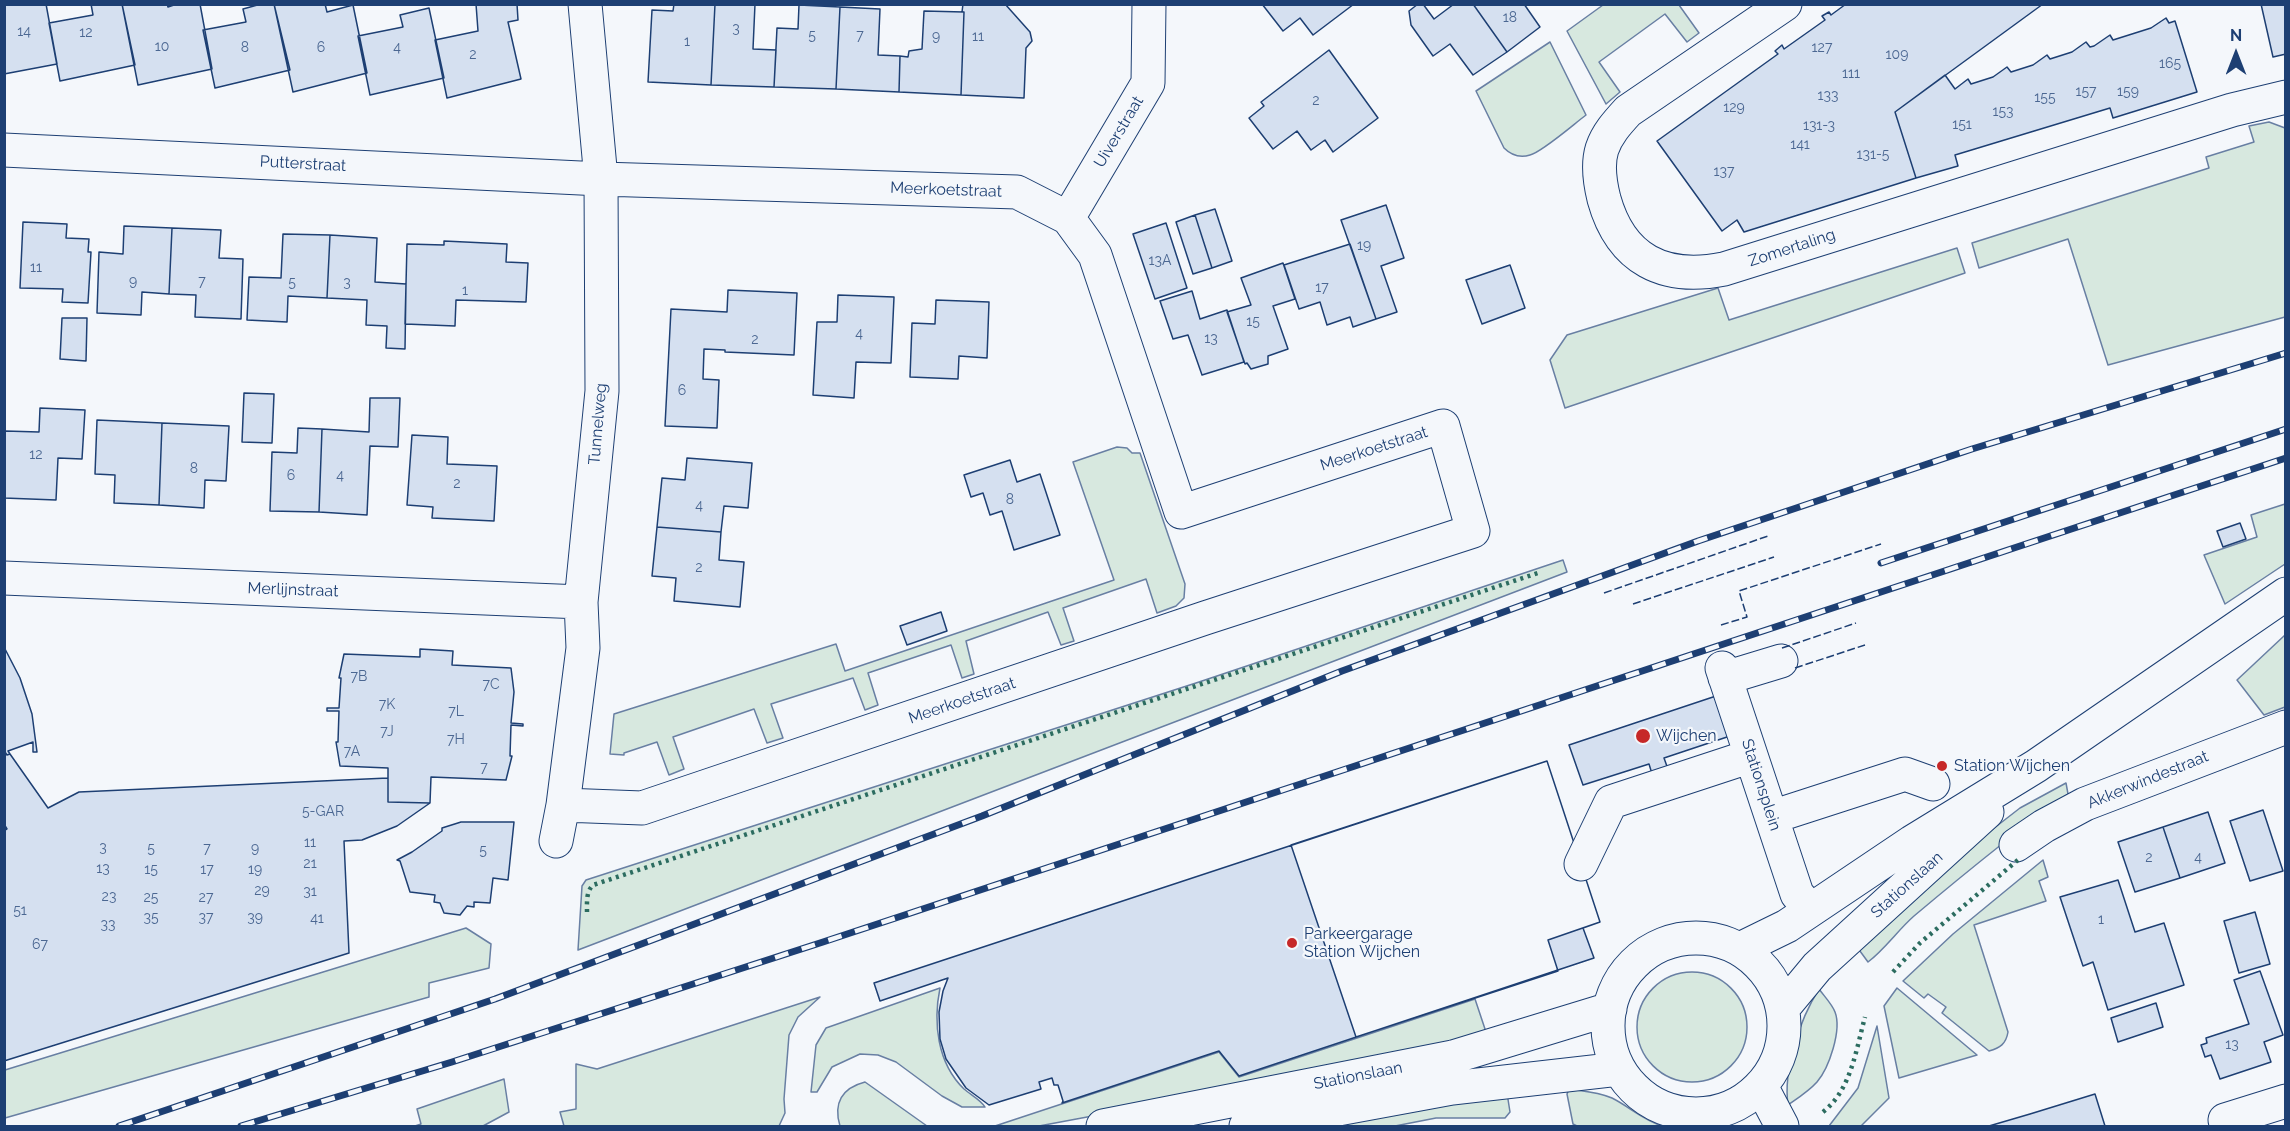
<!DOCTYPE html>
<style>
body{margin:0}
#map{position:relative;width:2290px;height:1131px;overflow:hidden;background:#f4f7fb;font-family:Raleway,sans-serif}
canvas{display:block}
.frame{position:absolute;inset:0;border:6px solid #1d3f73;pointer-events:none}
.north{position:absolute;left:2206px;top:24px;width:60px;height:60px;-webkit-text-stroke:4px #f4f7fb;paint-order:stroke;rotate:0deg;font-size:16px;font-weight:700;line-height:24px;text-align:center;color:#1d3f73}
.north::after{content:'';display:block;margin:auto;width:21px;height:27px;background:#1d3f73;clip-path:polygon(50% 0,100% 100%,50% 72%,0 100%)}
</style>
<div id="map">
<canvas width="2290" height="1131"></canvas>
<div class="frame"></div>
<div class="north">N</div>
</div>
<script>
const c = document.querySelector('canvas').getContext('2d');
c.lineJoin = 'round';
function paint(path, color) { c.fillStyle = color; c.fill(path, 'evenodd'); }
function stroke(path, color, width, dash) { c.strokeStyle = color; c.lineWidth = width; c.lineCap = dash ? 'butt' : 'round'; c.setLineDash(dash || []); c.stroke(path); }
function label(font, color, halo, rows, align = 'center') {
  c.font = font + ' Raleway,sans-serif'; c.lineWidth = 4.5; c.setLineDash([]); c.textBaseline = 'middle'; c.strokeStyle = halo; c.fillStyle = color; for (const [text, x, y, turn = 0] of rows) {
    c.save(); c.translate(x, y); c.rotate((+turn || 0) * Math.PI / 180); c.textAlign = isNaN(turn) ? turn : align; if (halo) c.strokeText(text, 0, 0); c.fillText(text, 0, 0); c.restore();
  }
}
const green = new Path2D(`
 M1679 5 1699 33 1687 42 1665 14 1599 62 1620 92 1606 104 1567 31 1603 5Z
 M1550 42 1586 115C1574 124 1542 152 1530 155 1520 158 1511 155 1504 148L1476 91Z
 M2269 122 2285 128V317L2108 365 2068 239 1979 268 1972 243 2209 168 2206 157 2254 142 2249 126Z
 M1957 248 1965 273 1565 408 1550 360 1567 335 1718 288 1729 320Z
 M1117 447 1127 448 1132 453H1140L1185 584 1184 598 1176 606 1157 613 1146 579 1063 608 1074 641 1061 645 1048 612 966 641 974 674 962 678 951 645 868 673 878 705 865 710 853 678 771 704 783 738 767 743 754 709 673 737 684 769 669 775 657 742 624 753V755L610 754 614 714 836 644 845 671 1114 580 1073 462Z
 M2285 504V564L2225 604 2204 555 2257 537 2251 515Z
 M1563 560 1567 572 578 950 582 886 586 880 1199 682Z
 M2285 635V707L2264 715 2237 680Z
 M2066 783 2068 794C2015 832 1964 874 1914 916 1898 930 1885 949 1868 962L1857 947 1971 846 2020 808Z
 M2043 860 2048 877 2039 881 2046 901 1974 925 2008 1032C2006 1044 2000 1048 1989 1051L1942 1013 1946 1007 1928 994 1924 998 1903 981 1953 934Z
 M466 928 491 944 489 968 429 983V997L5 1118V1070Z
 M1637 1027a55 55 0 1 1 110 0a55 55 0 1 1-110 0Z
 M940 988C933 1022 937 1063 964 1089 971 1095 981 1100 985 1107H962L942 1096 896 1062 878 1055 860 1054 832 1067 817 1092H811L816 1045 826 1028Z
 M1897 988 1977 1055 1899 1078 1884 1006Z
 M1819 989C1824 996 1832 1004 1835 1012 1842 1030 1829 1068 1817 1082 1809 1091 1798 1098 1788 1105 1783 1069 1800 1019 1819 989Z
 M820 997 798 1017 789 1035 784 1099 785 1113 779 1126H564L560 1112 576 1109V1064L597 1069Z
 M1475 999 1486 1032 1455 1042 1221 1092 1039 1126H995L1219 1052 1239 1077Z
 M1877 1026 1889 1098 1861 1126H1829L1858 1088Z
 M504 1079 509 1112 483 1126H415L421 1124 417 1109Z
 M865 1082 927 1126H840C833 1103 842 1088 865 1082Z
 M1569 1089C1584 1091 1599 1092 1612 1098 1630 1107 1644 1121 1663 1126H1577L1573 1124 1567 1094Z
 M1507 1093 1510 1112 1505 1118H1436L1395 1126H1296Z`);
paint(green, '#d7e8df');
stroke(green, '#687fa3', 1.5);
const building = new Path2D(`
 M4 4H46L57 64 4 74Z
 M91 4H122L135 65 60 81 49 23 93 15Z
 M122 4H167L168 7 177 4H200L212 69 138 85Z
 M261 4H274L290 70 215 88 203 30 246 22 243 9Z
 M274 4H325L327 12 353 5 367 73 293 92Z
 M476 4H517L518 20 508 22 521 79 447 98 435 40 478 31Z
 M674 4H715L711 85 648 82 652 10 673 11Z
 M715 4H755L753 49 776 50 774 87 711 85Z
 M963 4H1005L1030 32 1032 41 1026 48 1024 98 961 95 964 12H962Z
 M1262 4H1354L1313 35 1300 18 1283 31Z
 M1418 4H1423L1434 19 1454 4H1473L1507 52 1473 75 1450 44 1433 56 1411 25 1409 11Z
 M1473 4H1524L1540 27 1507 52Z
 M1846 4H2043L1895 112 1916 178 1744 232 1737 220 1722 231 1657 141 1778 54 1775 51 1782 45 1784 49 1825 20 1822 16 1829 12 1831 15Z
 M2261 4H2286V54L2273 57Z
 M799 5 840 7 836 89 774 87 777 28 798 29Z
 M840 7 880 9 878 55 900 56 899 92 836 89Z
 M429 8 444 78 370 95 358 36 403 27 400 15Z
 M924 11 964 12 961 95 899 92 900 56 908 57 909 51 922 49Z
 M2166 18 2169 23 2175 21 2197 92 2113 118 2110 108 1955 155 1958 166 1916 178 1895 112 1945 75 1955 89 1968 79 1971 84 1993 77 2007 67 2011 72 2033 65 2047 55 2050 59 2072 52 2086 42 2090 47 2094 46 2110 35 2113 40 2151 28Z
 M1329 50 1378 118 1333 152 1325 140 1311 150 1297 131 1273 149 1249 118 1264 106 1261 102Z
 M1386 205 1404 258 1381 266 1397 312 1376 319 1341 220Z
 M1215 209 1232 261 1212 268 1195 215Z
 M1195 215 1212 268 1193 274 1176 222Z
 M23 222 67 224 66 238 89 239 88 252H91L88 303 62 302 63 289 20 288Z
 M1166 223 1187 288 1155 299 1133 234Z
 M124 226 172 228 169 294 142 292 141 315 97 313 99 252 123 254Z
 M172 228 221 230 219 258 243 259 241 319 195 317 196 295 169 294Z
 M283 234 330 235 327 298 288 296 287 322 247 320 249 277 281 278Z
 M330 235 377 238 375 282 406 284 405 349 386 348 387 326 366 325 367 300 327 298Z
 M444 241 507 244 506 262 528 263 526 302 456 300 455 326 405 324 407 244 444 245Z
 M1350 244 1376 319 1353 327 1350 317 1327 325 1320 302 1299 309 1284 265Z
 M1283 263 1295 299 1273 306 1288 349 1268 356V364L1251 369 1247 363 1245 364 1227 312 1251 305 1241 278Z
 M1510 265 1525 308 1482 324 1466 280Z
 M728 290 797 293 794 355 725 352V350L704 349 703 379 719 380 717 428 665 426 671 309 727 312Z
 M1192 291 1200 319 1227 310 1244 362 1202 375 1188 335 1173 339 1160 301Z
 M838 295 894 297 891 363 856 362 854 398 813 395 817 322H837Z
 M936 300 989 302 987 358 959 356 958 379 910 377 912 323 935 324Z
 M62 318H87L86 361 60 359Z
 M244 393 274 394 272 443 242 442Z
 M370 398H400L398 447 370 446 367 515 319 512 322 429 369 432Z
 M40 408 85 410 82 459 58 458 56 500 4 498 5 431 39 432Z
 M97 420 162 423 159 505 114 503 115 475 95 474Z
 M162 423 229 426 226 481 205 480 204 508 159 505Z
 M298 428 322 429 319 512 270 511 272 452 297 453Z
 M412 435 448 437 447 464 497 466 494 521 432 518 433 507 407 505Z
 M687 458 752 463 748 508 724 506 721 532 657 527 662 478 685 480Z
 M1010 460 1017 482 1040 474 1060 535 1014 550 1002 511 990 515 983 493 971 497 964 475Z
 M2240 523 2246 539 2223 547 2217 531Z
 M657 527 721 532 719 560 744 562 740 607 674 601 676 578 652 576Z
 M941 612 947 631 907 645 900 626Z
 M4 647 20 678 32 714 37 752H33V742L8 751 10 754 7 755 4 752Z
 M420 649 453 651 452 665 511 668 514 692 511 723 523 724V726L511 725 510 756H512L506 780 431 777 430 803 388 802V768L340 766 336 742H338L339 711H327V708H339L341 678H339L344 654 420 657Z
 M1716 696 1730 736 1664 758 1669 772 1653 777 1649 764 1583 785 1569 745Z
 M5 752 7 755 10 754 48 808 79 792 388 778V802L430 803 397 826 362 840 344 841 349 953 4 1061V831L7 829 4 824Z
 M1547 761 1600 922 1583 928 1594 958 1239 1076 1219 1051 1062 1103 1063 1101 1058 1085H1054L1052 1078 1039 1082 1041 1089 989 1105 966 1088 946 1059 940 1039 939 1012 943 991 948 978 880 1001 874 983Z
 M1547 761 1600 922 1548 940 1558 971 1356 1037 1291 845Z
 M2263 810 2283 871 2250 881 2230 821Z
 M2208 812 2225 863 2180 878 2163 827Z
 M461 822H514L508 880 493 878 490 903 474 902V907L467 906 460 915 444 913 440 903 434 902 435 895 410 892 400 861 397 860 412 852 442 831V828Z
 M2163 827 2180 878 2135 892 2118 842Z
 M2118 880 2135 932 2164 923 2184 985 2108 1010 2093 962 2083 966 2060 897Z
 M2255 912 2270 964 2239 973 2224 921Z
 M2260 971 2283 1035 2264 1042 2271 1062 2220 1079 2211 1055 2205 1057 2201 1045 2207 1043 2206 1038 2249 1024 2234 980Z
 M2156 1003 2163 1027 2118 1042 2111 1018Z
 M2095 1094 2105 1126H1989L2030 1114Z`);
paint(building, '#d5e0f0');
stroke(building, '#1d3f73', 1.5);
const street = new Path2D(`
 M1785 4 1628 111C1617 123 1607 134 1602 149 1597 165 1600 183 1604 199 1621 260 1664 281 1724 269L2232 110 2286 97
 M4 150 601 179 1017 192 1068 218 1095 255 1181 512 1443 426 1473 531 1205 618 642 808 563 805
 M1068 218 1148 83 1149 4
 M4 578 581 602
 M1722 668 1797 894 1803 901
 M1725 678 1781 661
 M1772 817 1905 774 1933 784
 M556 841 563 805 583 648 581 602 602 391 601 179 585 4
 M2016 845 2044 826 2085 804 2286 727
 M1581 864 1611 802 1751 756
 M2225 1120 2286 1101`);
const secondary = new Path2D(`
 M1608 1026a88 88 0 1 1 176 0a88 88 0 1 1-176 0Z
 M1740 949 1787 926 1912 842 2036 766 2286 594
 M1783 1008 1817 967 1987 812
 M1761 1086 1782 1126
 M1103 1126 1453 1057 1610 1009
 M1246 1126 1452 1088 1619 1069`);
stroke(street, '#1d3f73', 35);
stroke(secondary, '#1d3f73', 35);
stroke(street, '#f4f7fb', 33);
stroke(secondary, '#f4f7fb', 33);
const rail = new Path2D(`
 M1881 563 2286 429
 M119 1126 495 999 982 816 1342 671 1698 541 1972 449 2286 353
 M241 1126 452 1062 823 942 2286 458`);
stroke(rail, '#1d3f73', 7);
stroke(rail, '#f4f7fb', 4.5, [14]);
stroke(new Path2D(`
 M587 912C587 902 586 892 593 885L1538 573
 M1893 972 1920 943 2019 859
 M1823 1112C1851 1090 1856 1050 1865 1017`), '#2c6c60', 4.5, [3, 4.5]);
stroke(new Path2D(`
 M1604 593 1768 536
 M1633 604 1774 557
 M1721 625 1747 617 1739 591 1881 544
 M1782 648 1856 623
 M1795 668 1865 645`), '#1d3f73', 1.5, [8, 3]);
for (const [x, y, r, color] of [
 [1643,736,8,"#c62828"],
 [1942,766,6,"#c62828"],
 [1292,943,6,"#c62828"]
]) { const dot = new Path2D(); dot.arc(x, y, r, 0, 2 * Math.PI); c.fillStyle = color; c.fill(dot); stroke(dot, '#f4f7fb', 2); }
label('14px', '#4b6792', null, [
 ["18",1510,18],
 ["3",736,29],
 ["14",24,32],
 ["12",86,33],
 ["5",812,36],
 ["7",860,36],
 ["9",936,37],
 ["11",978,37],
 ["1",687,42],
 ["10",162,47],
 ["8",245,48],
 ["6",321,48],
 ["4",397,48],
 ["127",1822,48],
 ["2",473,55],
 ["109",1897,55],
 ["165",2170,64],
 ["111",1851,74],
 ["157",2086,92],
 ["159",2128,92],
 ["133",1828,96],
 ["155",2045,98],
 ["2",1316,101],
 ["129",1734,108],
 ["153",2003,112],
 ["151",1962,125],
 ["131-3",1819,126],
 ["141",1800,145],
 ["131-5",1873,155],
 ["137",1724,172],
 ["19",1364,246],
 ["13A",1160,261],
 ["11",36,268],
 ["9",133,282],
 ["7",202,282],
 ["5",292,283],
 ["3",347,283],
 ["17",1322,288],
 ["1",465,291],
 ["15",1253,322],
 ["4",859,334],
 ["13",1211,339],
 ["2",755,340],
 ["6",682,391],
 ["12",36,455],
 ["8",194,469],
 ["6",291,476],
 ["4",340,476],
 ["2",457,484],
 ["8",1010,500],
 ["4",699,506],
 ["2",699,568],
 ["7B",359,677],
 ["7C",491,685],
 ["7K",387,705],
 ["7L",456,712],
 ["7J",387,732],
 ["7H",456,740],
 ["7A",352,752],
 ["7",484,768],
 ["5-GAR",323,812],
 ["11",310,843],
 ["3",103,848],
 ["5",151,849],
 ["7",207,849],
 ["9",255,849],
 ["5",483,851],
 ["2",2149,858],
 ["4",2198,858],
 ["21",310,864],
 ["13",103,869],
 ["15",151,870],
 ["17",207,870],
 ["19",255,870],
 ["29",262,891],
 ["31",310,892],
 ["23",109,897],
 ["25",151,898],
 ["27",206,898],
 ["51",20,911],
 ["35",151,918],
 ["37",206,918],
 ["39",255,918],
 ["41",317,919],
 ["1",2101,920],
 ["33",108,925],
 ["67",40,945],
 ["13",2232,1045]
]);
label('16px', '#1d3f73', '#f4f7fb', [
 ["Uiverstraat",1119,132,-59],
 ["Putterstraat",303,164,3],
 ["Meerkoetstraat",946,190,2],
 ["Zomertaling",1792,248,-18],
 ["Tunnelweg",598,424,-85],
 ["Meerkoetstraat",1374,449,-18],
 ["Merlijnstraat",293,590,2],
 ["Meerkoetstraat",962,701,-19],
 ["Akkerwindestraat",2148,780,-22],
 ["Stationsplein",1761,785,72],
 ["Stationslaan",1907,885,-42],
 ["Stationslaan",1358,1076,-11]
]);
label('16px', '#1d3f73', '#f4f7fb', [
 ["Wijchen",1656,736],
 ["Station Wijchen",1954,766],
 ["Parkeergarage",1304,934],
 ["Station Wijchen",1304,952]
], 'left');
</script>
